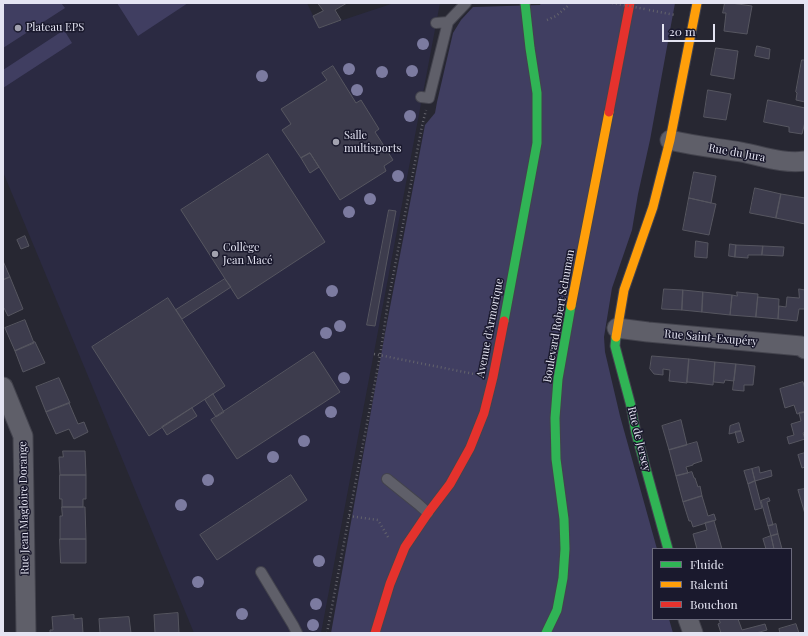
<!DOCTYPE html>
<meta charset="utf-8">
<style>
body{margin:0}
#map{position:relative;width:808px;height:636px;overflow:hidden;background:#272732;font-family:"Playfair Display",serif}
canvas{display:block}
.frame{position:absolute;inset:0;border:4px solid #e4e4f2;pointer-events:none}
.legend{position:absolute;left:652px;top:548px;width:140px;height:72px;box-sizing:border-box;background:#1a192d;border:1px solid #6b6a7c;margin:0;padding:5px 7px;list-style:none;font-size:12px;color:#e4e4f2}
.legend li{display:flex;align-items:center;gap:8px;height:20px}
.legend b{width:20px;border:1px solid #6b6a7c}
.scale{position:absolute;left:662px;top:24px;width:53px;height:18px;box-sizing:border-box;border:2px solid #e4e4f2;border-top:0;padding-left:5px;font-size:12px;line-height:14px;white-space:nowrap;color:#e4e4f2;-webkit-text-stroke:3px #1a192d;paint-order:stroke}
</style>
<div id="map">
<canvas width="808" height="636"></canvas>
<div class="frame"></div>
<ul class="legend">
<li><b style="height:5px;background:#30b455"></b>Fluide</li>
<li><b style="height:5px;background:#ff9f0a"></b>Ralenti</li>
<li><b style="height:5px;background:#e5322d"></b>Bouchon</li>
</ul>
<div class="scale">20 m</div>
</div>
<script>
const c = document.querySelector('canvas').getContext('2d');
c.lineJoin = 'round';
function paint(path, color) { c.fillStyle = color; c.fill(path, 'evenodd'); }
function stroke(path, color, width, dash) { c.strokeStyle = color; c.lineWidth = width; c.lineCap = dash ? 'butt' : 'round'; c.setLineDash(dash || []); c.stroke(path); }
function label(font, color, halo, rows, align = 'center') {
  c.font = font + ' "Playfair Display",serif'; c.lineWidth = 3; c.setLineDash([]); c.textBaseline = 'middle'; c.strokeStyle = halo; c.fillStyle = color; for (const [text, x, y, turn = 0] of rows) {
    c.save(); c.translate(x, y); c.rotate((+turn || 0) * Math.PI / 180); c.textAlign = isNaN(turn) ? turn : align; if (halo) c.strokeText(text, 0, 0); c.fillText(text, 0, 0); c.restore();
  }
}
paint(new Path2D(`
 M3 3H307L319 28 394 3H440L321 633H194L88 376 3 172Z`), '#2b2a42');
paint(new Path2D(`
 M3 3H61L65 8 3 48Z
 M117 3H188L138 36Z
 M541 3H675L650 140 638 194 632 230 612 288 604 337 605 352 620 416 657 549H653V619H669L673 633H331L386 328 425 125 435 113 437 102 453 33 461 20 473 7 540 5Z
 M64 30 72 43 3 88V70Z`), '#403e61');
const building = new Path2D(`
 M318 3H347L335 10 341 20 319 28 313 16 323 11Z
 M725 3H731L752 6 747 34 724 31 726 13H723Z
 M757 46 770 49 769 59 755 56Z
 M716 48 738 51 734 79 711 75Z
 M802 60H805V102L796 100 797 93 796 92Z
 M333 66 356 103 361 100 379 129 375 132 393 160 384 166 386 171 340 200 310 153 301 158 282 130 291 124 281 109 327 80 322 73Z
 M708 90 731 94 726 120 704 117Z
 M768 100 805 108V122L802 134 789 132V127L764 122Z
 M310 153 319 167 310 173 301 158Z
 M268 154 325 242 238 299 181 210Z
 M694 172 716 176 711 203 689 198Z
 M755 188 781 194 776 218 750 213Z
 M781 194 805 198V224L776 218Z
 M689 198 716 204 709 235 683 230Z
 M389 210 396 211 375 326 367 325Z
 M25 236 29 246 21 249 17 240Z
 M696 241 708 243 707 258 695 257Z
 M730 244 736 245 735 257 729 256Z
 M736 245 763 246 762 255H748V258L735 257Z
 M763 246 784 247 783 256 762 255Z
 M3 261 10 277 3 280Z
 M10 277 23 309 8 316 4 308 3 309V280Z
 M225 279 231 287 182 319 176 310Z
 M664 289 683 290 682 310 662 309Z
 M799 289 805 290V309H799L797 321 778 319 779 306 786 307 787 297 799 298Z
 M683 290 703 292 702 312 682 310Z
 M703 292 732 295 730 315 702 312Z
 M737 292 758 294 756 317 730 315 732 295 737 296Z
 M758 297 779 299 778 319 756 317Z
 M168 298 225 386 149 436 92 347Z
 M25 320 34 343 15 351 5 328Z
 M35 342 45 363 23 372 15 351Z
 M314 352 340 392 237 459 211 420Z
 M652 356 689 359 687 383 669 381 670 370 663 369V375L654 374 650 369Z
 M689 359 715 362 713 385 687 382Z
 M715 362 736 364 734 381 725 380 724 383 714 382Z
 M736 364 755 366 753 385H744V391L733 390Z
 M59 378 70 403 46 412 36 387Z
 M803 382 805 389V412L797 414 794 405 785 408 780 389Z
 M213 394 224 412 216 417 205 400Z
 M69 403 78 424 84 422 88 432 74 439 69 429 56 434 46 412Z
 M192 408 197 416 167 435 162 427Z
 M805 412V432L803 433 805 439 789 444 787 437 794 435 791 424 801 421 799 413Z
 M681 420 687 445 669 450 662 426Z
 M739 423 741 431 729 434 730 426Z
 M741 431 744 441 738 443 735 432Z
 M697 442 702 461 693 464V465L686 467 688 473 676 476 669 450Z
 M63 451H85L86 475H60L59 457H63Z
 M805 453V467L802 468 798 455Z
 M759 467 760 473 771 470 772 476 755 481 752 469Z
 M752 469 755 481 748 484 744 471Z
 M692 472 694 478H695L698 487 700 486 702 496 683 502 676 476Z
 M60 475H86V499H83V507H62V499H60Z
 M291 475 307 500 217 560 200 535Z
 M755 481 762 508 755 510 748 484Z
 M805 489V514L798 490Z
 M702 496 708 516 714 514 716 520 693 527 691 521H689L683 502Z
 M769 498 770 501 767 502 773 525 768 526 761 501Z
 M62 507H85L86 539H60V516H62Z
 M714 521 722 549H697L693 534 707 530 705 523Z
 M776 524 778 534 771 536 768 526Z
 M778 534 782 549H774L771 536Z
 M771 536 774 549H766L763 539Z
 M60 539H86V563H61Z
 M178 613 179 633H155L154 615Z
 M74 615V619L82 618 83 633H50V630H53L52 617Z
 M129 617 131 633H100L99 619Z
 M719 619H738L742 630 765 624 767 630 756 633H721L718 624 720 623Z
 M796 624 799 633H780L779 629Z`);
paint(building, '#3d3c4d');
stroke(building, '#565660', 1);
const lane = new Path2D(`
 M436 23 448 22
 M421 97 429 98 448 22 466 3
 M387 479 418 504 428 513
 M261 572 293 625 297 633`);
const street = new Path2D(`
 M670 140C694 146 717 148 741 152 762 156 783 164 805 161
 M617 328 648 332 801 346 805 349
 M3 387 23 436 26 633
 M688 619 693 633`);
const fast = new Path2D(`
 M504 321 537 143V93L530 48 525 3
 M616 337 615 346 631 406 636 433 668 549
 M546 633 557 610 563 578 565 549 564 519 556 459 555 418 558 379 571 306`);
const slow = new Path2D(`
 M571 306 609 112
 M616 337 624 290 653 207 670 140 697 3`);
const jam = new Path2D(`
 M609 112 630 3
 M375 633 390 584 405 547 428 513 450 484 470 448 484 413 493 377 504 321`);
stroke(lane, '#43434d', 12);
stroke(street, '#43434d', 21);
stroke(fast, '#43434d', 11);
stroke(slow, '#43434d', 11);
stroke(jam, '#43434d', 11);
stroke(new Path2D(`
 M649 10 675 15
 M547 20 556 16 569 5V3
 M374 354 474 374
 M349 516 378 520 388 537
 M327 633 349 516 380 356 388 302 422 126 426 110`), '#63636c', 2.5, [1, 3]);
stroke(lane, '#5f5f69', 10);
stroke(street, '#5f5f69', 19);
stroke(fast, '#30b455', 9);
stroke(slow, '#ff9f0a', 9);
stroke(jam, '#e5322d', 9);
stroke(new Path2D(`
 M612 3 645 9`), '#63636c', 2.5, [1, 3]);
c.fillStyle = '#7c7ba0';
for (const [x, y] of [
 [423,44],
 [349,69],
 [412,71],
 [382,72],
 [262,76],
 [357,90],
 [410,116],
 [398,176],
 [370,199],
 [349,212],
 [332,291],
 [340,326],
 [326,333],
 [344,378],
 [331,412],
 [304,441],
 [273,457],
 [208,480],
 [181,505],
 [319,561],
 [198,582],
 [316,604],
 [242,614],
 [313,625]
]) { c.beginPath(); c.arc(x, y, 6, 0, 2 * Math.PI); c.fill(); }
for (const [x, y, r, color] of [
 [18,28,4,"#a2a2af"],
 [336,142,4,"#a2a2af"],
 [215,254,4,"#a2a2af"]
]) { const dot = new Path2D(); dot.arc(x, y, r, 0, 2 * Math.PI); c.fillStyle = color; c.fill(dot); stroke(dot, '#1a192d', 1.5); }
label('11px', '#e4e4f2', '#1a192d', [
 ["Plateau EPS",26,28],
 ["Salle",344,136],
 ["multisports",344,149],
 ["Collège",223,248],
 ["Jean Macé",223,261]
], 'left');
label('11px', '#e4e4f2', '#1a192d', [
 ["Rue du Jura",737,153,10],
 ["Boulevard Robert Schuman",559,316,-80],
 ["Avenue d'Armorique",490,328,-79],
 ["Rue Saint-Exupéry",711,338,5],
 ["Rue de Jersey",639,439,76],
 ["Rue Jean Magloire Dorange",24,508,-91]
]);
</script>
